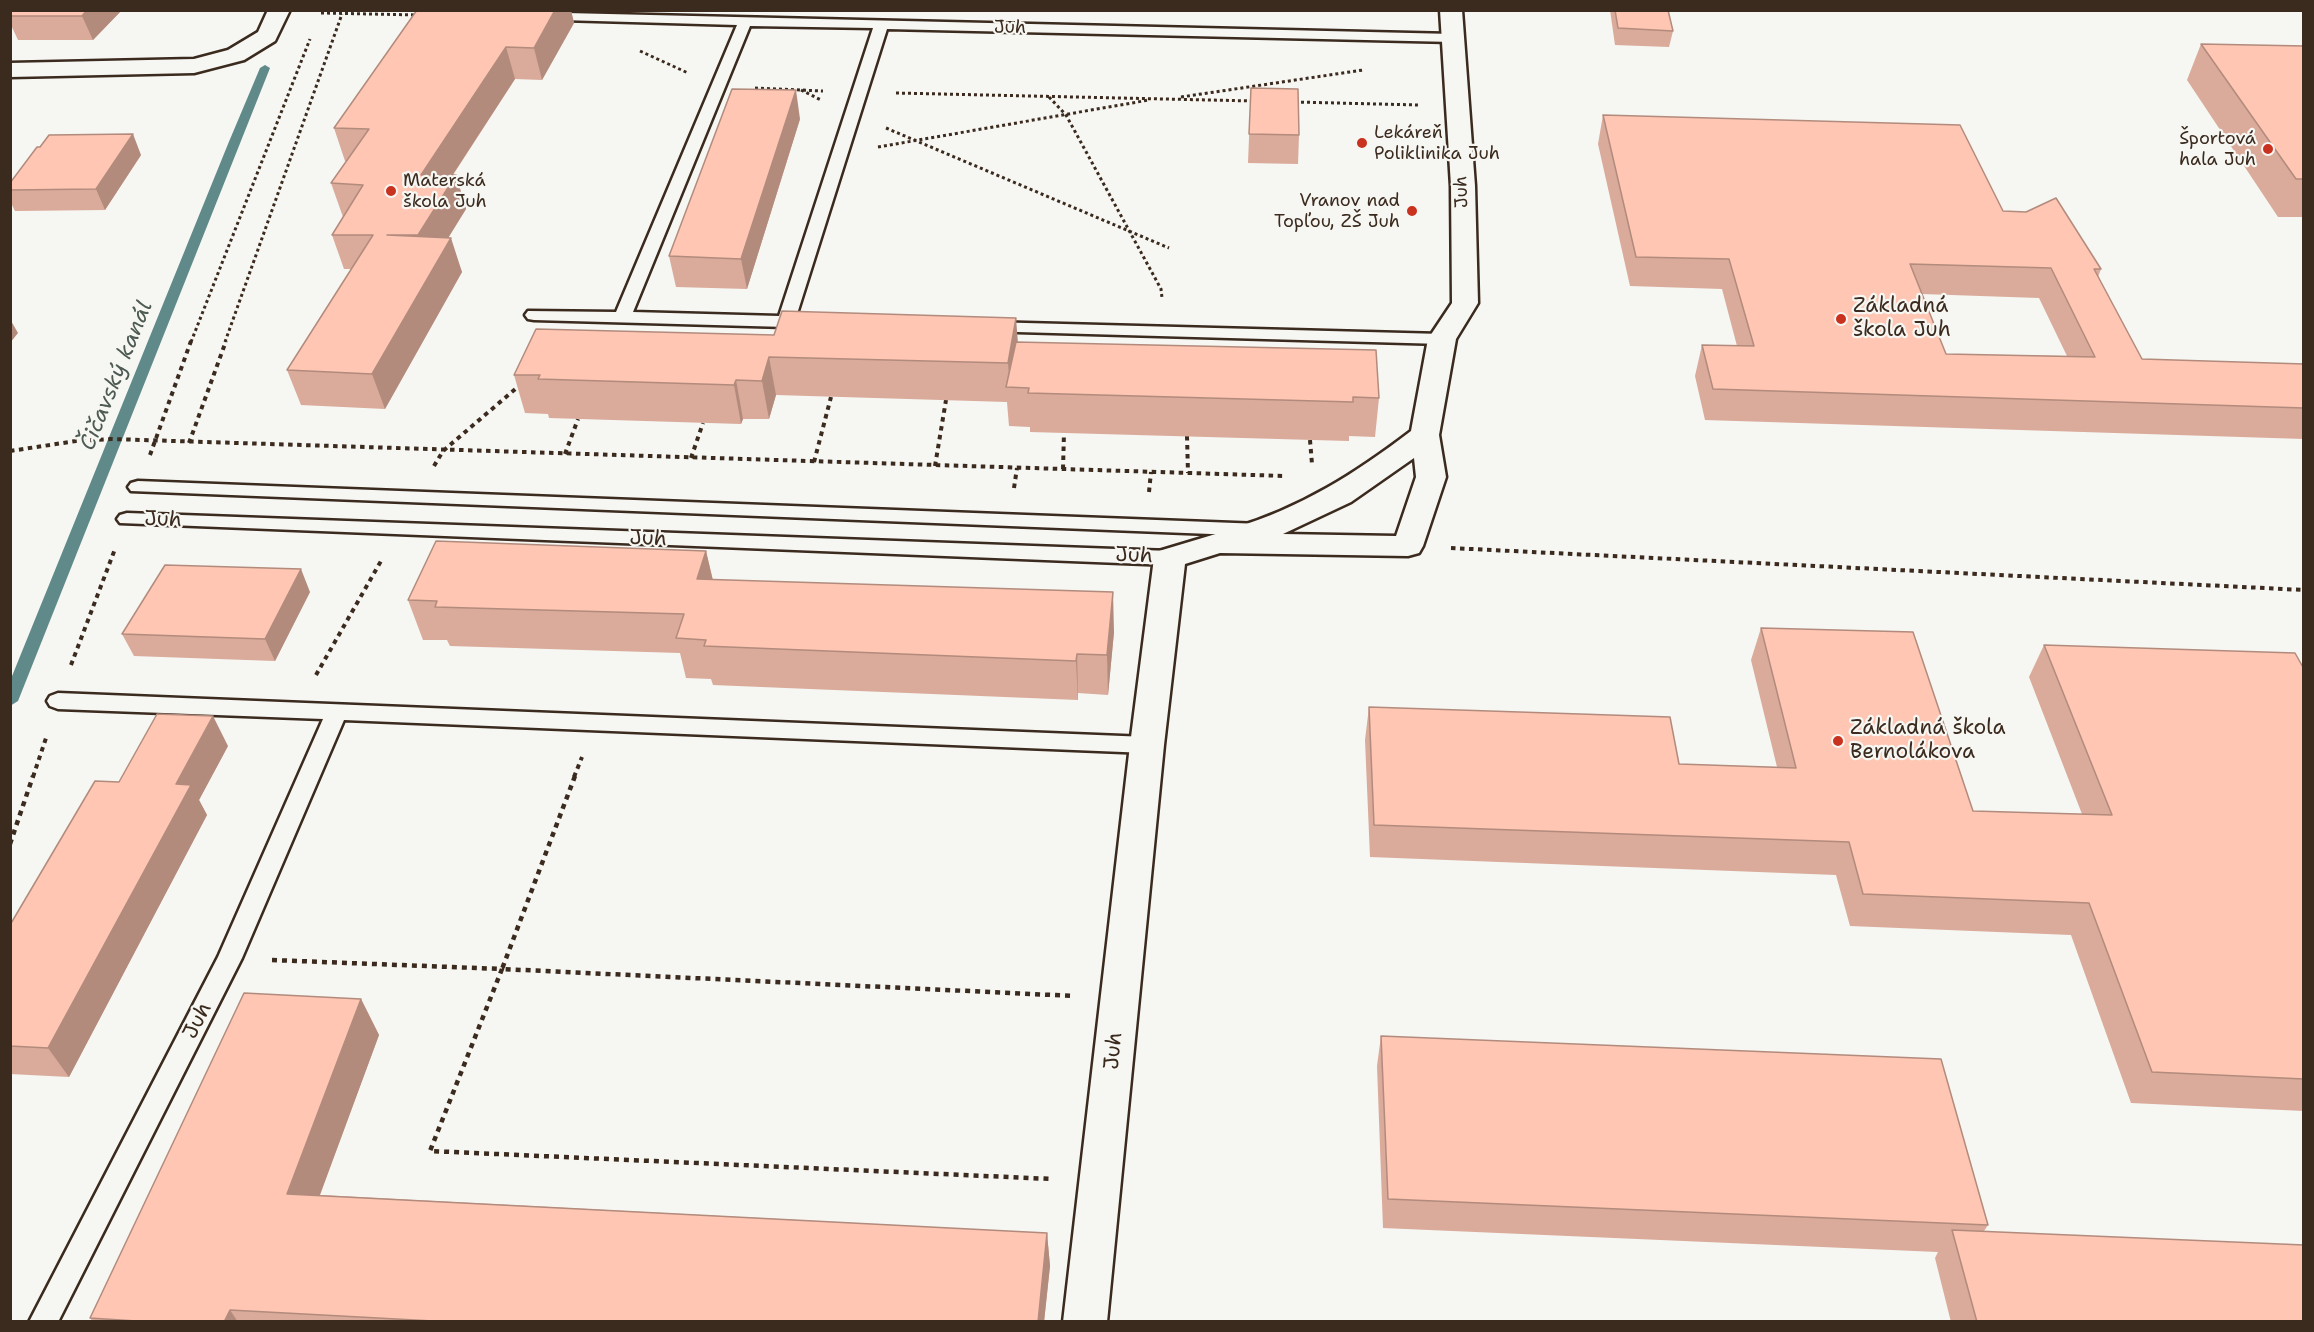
<!DOCTYPE html>
<meta charset="utf-8">
<style>
body{margin:0}
#map{position:relative;width:2314px;height:1332px;overflow:hidden;background:#f6f6f2;font-family:"Shantell Sans",sans-serif}
canvas{display:block}
.frame{position:absolute;inset:0;border:12px solid #3b2a1e;pointer-events:none}
</style>
<div id="map">
<canvas width="2314" height="1332"></canvas>
<div class="frame"></div>
</div>
<script>
const c = document.querySelector('canvas').getContext('2d');
c.lineJoin = 'round';
function paint(path, color) { c.fillStyle = color; c.fill(path, 'evenodd'); }
function stroke(path, color, width, dash) { c.strokeStyle = color; c.lineWidth = width; c.lineCap = dash ? 'butt' : 'round'; c.setLineDash(dash || []); c.stroke(path); }
function label(font, color, halo, rows, align = 'center') {
  c.font = font + ' "Shantell Sans",sans-serif'; c.lineWidth = 4.5; c.setLineDash([]); c.textBaseline = 'middle'; c.strokeStyle = halo; c.fillStyle = color; for (const [text, x, y, turn = 0] of rows) {
    c.save(); c.translate(x, y); c.rotate((+turn || 0) * Math.PI / 180); c.textAlign = isNaN(turn) ? turn : align; if (halo) c.strokeText(text, 0, 0); c.fillText(text, 0, 0); c.restore();
  }
}
paint(new Path2D(`
 M265 65 270 68 18 701 10 706V681L228 144 260 68Z`), '#60898a');
const service = new Path2D(`
 M566 13 1453 34 1460 38 1453 42 887 29 796 317 813 318 816 322 813 326 786 327 534 320 528 319 525 315 528 311 616 312 737 25 561 20 559 17 561 14ZM750 26 873 28 779 316 633 312Z
 M988 322 1442 334 1448 335 1451 339 1448 343 1442 344 982 331 979 327 982 323Z
 M138 481 1261 524 1268 525 1271 530 1268 535 1261 536 131 491 128 487 131 483Z
 M127 513 1170 551 1177 553 1180 558 1177 563 1170 565 120 523 117 519 120 515Z
 M58 693 1147 737 1155 739 1158 745 1155 751 1147 753 344 720 242 958 58 1322H29L218 957 323 719 58 709 50 706 47 701 50 696Z`);
const minor = new Path2D(`
 M268 10H290L275 41 244 60 194 73 10 77V63L194 59 228 50 258 32Z
 M1440 10H1462L1475 186 1478 303 1456 339 1439 435 1446 477 1423 546 1419 553 1408 556 1220 553 1185 564 1164 745 1107 1322H1063L1130 745 1154 558 1159 551 1219 533H1231L1234 528C1301 508 1356 473 1411 431L1428 339 1452 303 1451 186ZM1414 458 1416 477 1396 536 1283 534 1351 502Z`);
stroke(service, '#3b2a1e', 5);
stroke(minor, '#3b2a1e', 5);
stroke(new Path2D(`
 M321 13 418 15
 M640 51 688 73
 M755 88 823 91
 M801 90 821 100
 M896 93 1254 101
 M1049 97 1066 115 1161 289 1162 298
 M1181 97 1363 70
 M1295 102 1419 105
 M886 128 1169 248
 M878 147 1149 100
 M191 342 310 39
 M225 342 342 14`), '#3b2a1e', 3, [3, 3]);
stroke(new Path2D(`
 M1187 436 1188 473
 M1310 440 1312 464
 M189 443 226 341
 M10 451 76 441 111 439 1285 476
 M565 454 578 419
 M150 455 191 341
 M691 458 703 423
 M814 462 831 397
 M434 466 443 451 520 385
 M935 466 946 400
 M1063 469 1064 433
 M1014 488 1017 468
 M1149 492 1151 472
 M1451 548 2304 590
 M71 665 115 549
 M316 675 381 561
 M33 777 47 735
 M574 777 582 757`), '#3b2a1e', 4, [4.5, 4.5]);
stroke(new Path2D(`
 M575 776 502 969 1074 996
 M10 844 33 776
 M272 960 502 969 430 1151 1052 1179`), '#3b2a1e', 4.5, [5, 5]);
paint(service, '#f6f6f2');
paint(minor, '#f6f6f2');
paint(new Path2D(`
 M10 10H122L93 40H18L10 23Z
 M417 10H580L571 11 574 23 542 80 515 79 453 175H456L466 209 448 238 462 272 385 409 301 405 287 370 351 269H344L332 235 343 217 331 183 347 161H345L334 128Z
 M1610 10H1668L1673 31 1669 47 1615 45Z
 M2201 44 2304 46V217H2278L2187 80Z
 M1251 88 1299 135 1298 164 1248 163Z
 M1603 115 2003 211 2101 269 2098 277 2142 359 2304 364V439L1705 420 1695 376 1702 345 1737 346 1722 289 1630 286 1598 144ZM1922 294 2039 298 2067 356 1946 354Z
 M800 119 747 289 676 287 669 256Z
 M141 155 105 210 15 211 10 201V183Z
 M774 335 1018 342 1379 398 1375 437 1349 436V441L1030 432V427L1009 426 1007 402 776 395 769 419H743L741 424 549 418 548 414 525 413 514 375Z
 M706 551 713 580 1114 632 1108 695 1078 693V700L713 685 711 679 686 678 680 653 450 646 447 640H423L408 600Z
 M310 592 275 661 134 656 122 634Z
 M1761 628 1973 811 2082 814 2029 677 2044 645 2304 669V1111L2131 1103 2071 935 1850 926 1836 875 1370 857 1365 740 1369 707 1679 764 1777 767 1751 660Z
 M228 746 199 800 207 815 69 1077 10 1074V925L119 782Z
 M361 999 379 1035 320 1195 1047 1233 1050 1266 1044 1322H93L90 1318Z
 M1381 1036 1988 1225 1984 1231 2304 1322H1951L1935 1258 1938 1252 1383 1228 1377 1066Z`), '#daaa9a');
paint(new Path2D(`
 M87 10H122L93 40 82 16Z
 M555 10H571L574 23 542 80 534 48Z
 M506 47 515 79 431 208 421 175Z
 M796 90 800 119 747 289 741 259Z
 M133 134 141 155 105 210 96 189Z
 M456 175 466 209 429 269 418 235Z
 M451 238 462 272 385 409 372 374Z
 M1016 318 1019 356 1010 387 1008 363Z
 M10 319 18 333 10 343Z
 M769 357 776 395 769 419 762 381Z
 M736 380 743 419 741 424 734 385Z
 M706 551 715 590 697 579Z
 M301 569 310 592 275 661 265 639Z
 M1113 592 1114 632 1108 695 1107 655Z
 M1077 654 1078 693V700L1076 661Z
 M213 716 228 746 199 800 207 815 69 1077 48 1048 176 784Z
 M361 999 379 1035 308 1227 287 1194Z
 M1047 1233 1050 1266 1044 1322H1038Z
 M230 1310 238 1322H224Z`), '#b28b7d');
const building = new Path2D(`
 M12 10H87L82 16H10V12Z
 M417 10H555L534 48 506 47 421 175H456L418 235H387L451 238 372 374 287 370 373 235H332L363 185 331 183 369 129 334 128Z
 M1615 10H1668L1673 31 1618 28Z
 M2201 44 2304 46V179H2296Z
 M1251 88 1298 89 1299 135 1249 134Z
 M732 89 796 90 741 259 669 256Z
 M1603 115 1960 125 2003 211 2026 212 2056 198 2101 269H2094L2142 359 2304 364V408L1713 389 1702 345 1754 346 1729 259 1636 257ZM1910 264 2051 268 2095 357 1946 354Z
 M133 134 96 189 10 190V183L37 147H40L49 135Z
 M782 311 1016 318 1008 363 769 357 762 381 736 380 734 385 538 379 540 375H514L536 329 774 335Z
 M1016 342 1376 350 1379 398 1353 397V402L1028 393 1029 388 1006 387Z
 M436 541 706 551 697 579 1113 592 1107 655 1077 654 1076 661 704 646 706 640 676 638 684 614 435 607 437 601 408 600Z
 M165 565 301 569 265 639 122 634Z
 M1761 628 1913 632 1973 811 2112 815 2044 645 2295 653 2304 669V1079L2152 1072 2089 903 1863 894 1849 842 1374 825 1369 707 1670 717 1679 764 1796 768Z
 M157 714 213 716 176 784 191 785 48 1048 10 1046V925L95 781 119 782Z
 M244 993 361 999 287 1194 1047 1233 1038 1322H452L230 1310 224 1322H152L90 1318Z
 M1381 1036 1941 1059 1988 1225 1388 1199Z
 M1952 1230 2304 1245V1322H1977Z`);
paint(building, '#fec6b3');
stroke(building, '#b28b7d', 1.5);
for (const [x, y, r, color] of [
 [1362,143,6,"#c8321e"],
 [2268,149,6,"#c8321e"],
 [391,191,6,"#c8321e"],
 [1412,211,6,"#c8321e"],
 [1841,319,6,"#c8321e"],
 [1838,741,6,"#c8321e"]
]) { const dot = new Path2D(); dot.arc(x, y, r, 0, 2 * Math.PI); c.fillStyle = color; c.fill(dot); stroke(dot, '#f6f6f2', 2); }
label('18px', '#3b2a1e', '#f6f6f2', [
 ["Juh",1010,28,1],
 ["Juh",1462,192,-92]
]);
label('18px', '#3b2a1e', '#f6f6f2', [
 ["Lekáreň",1374,133],
 ["Poliklinika Juh",1374,154],
 ["Športová",2256,139,"right"],
 ["hala Juh",2256,160,"right"],
 ["Materská",403,181],
 ["škola Juh",403,202],
 ["Vranov nad",1400,201,"right"],
 ["Topľou, ZŠ Juh",1400,222,"right"]
], 'left');
label('21px', '#3b2a1e', '#f6f6f2', [
 ["Základná",1853,307],
 ["škola Juh",1853,331],
 ["Základná škola",1850,729],
 ["Bernolákova",1850,753]
], 'left');
label('21px', '#3b2a1e', '#f6f6f2', [
 ["Juh",163,520,2],
 ["Juh",648,539,2],
 ["Juh",1134,556,2],
 ["Juh",198,1021,-63],
 ["Juh",1114,1051,-84]
]);
label('italic 22px', '#4e5a54', '#f6f6f2', [
 ["Čičavský kanál",117,376,-68]
]);
</script>
